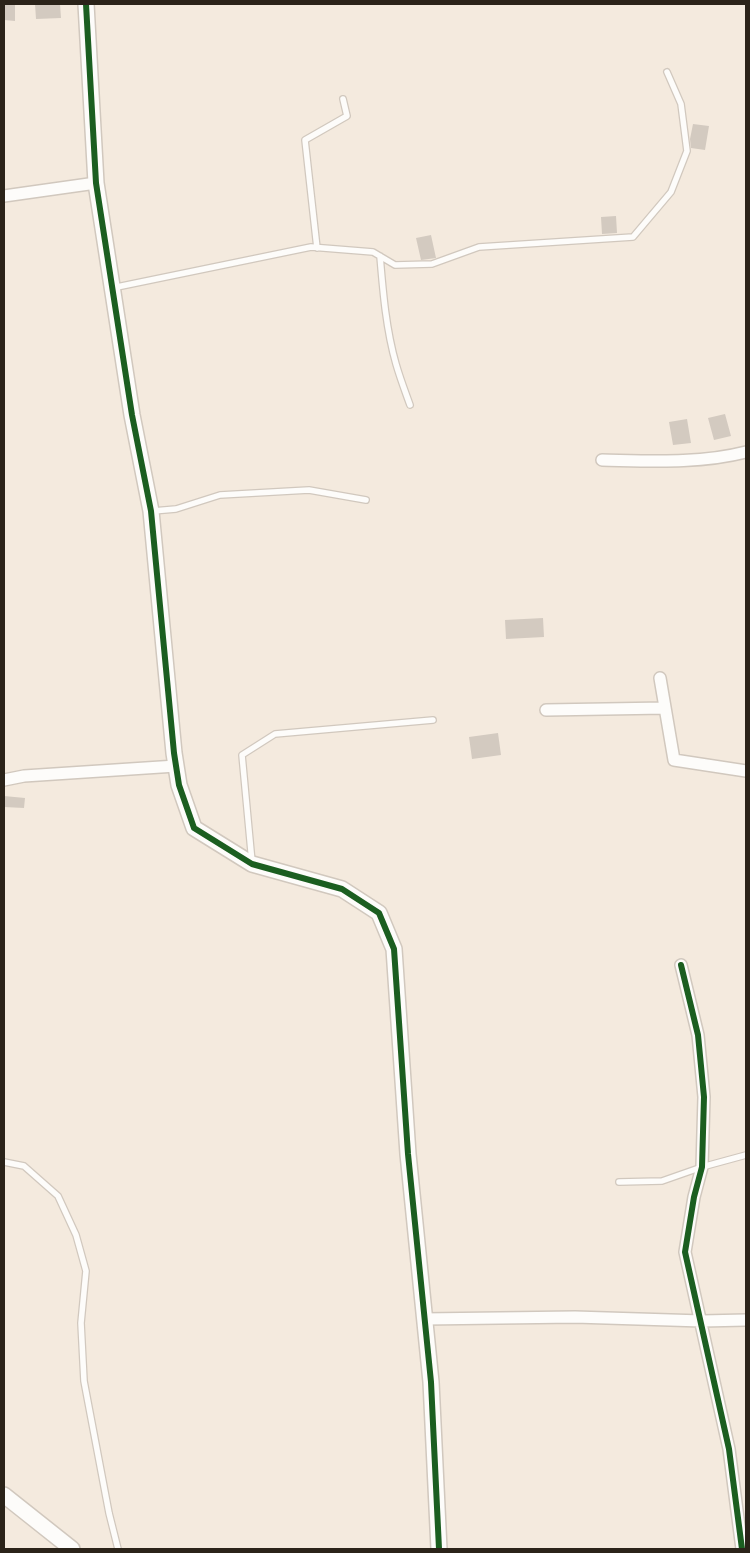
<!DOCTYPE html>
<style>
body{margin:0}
#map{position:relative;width:750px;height:1553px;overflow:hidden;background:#f4eade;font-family:"Noto Sans",sans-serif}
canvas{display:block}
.frame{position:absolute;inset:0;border:5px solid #2b2319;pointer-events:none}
</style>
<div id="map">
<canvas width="750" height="1553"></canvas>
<div class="frame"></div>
</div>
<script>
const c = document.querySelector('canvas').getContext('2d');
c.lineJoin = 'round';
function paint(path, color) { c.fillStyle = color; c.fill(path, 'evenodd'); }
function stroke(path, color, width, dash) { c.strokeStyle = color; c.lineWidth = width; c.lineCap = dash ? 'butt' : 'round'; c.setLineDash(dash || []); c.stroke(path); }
paint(new Path2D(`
 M4 4H15V21L4 20Z
 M35 4H60L61 18 36 19Z
 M693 124 709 126 705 150 691 148 690 139Z
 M616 216 617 233 602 234 601 217Z
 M431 235 436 258 421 260 416 238Z
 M725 414 731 436 714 440 708 418Z
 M687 419 691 443 673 445 669 422Z
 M543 618 544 637 506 639 505 620Z
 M498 733 501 755 472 759 469 737Z
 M4 796 25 798 24 808 4 807Z`), '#d3cac0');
const lane = new Path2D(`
 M317 248 305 140 347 116 343 99
 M380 256C383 292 386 329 396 364 400 378 405 391 410 405
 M112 288 311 247 373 252 395 265 432 264 479 247 633 237 671 192 687 151 681 104 667 72
 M153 511 176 509 220 495 309 490 366 500
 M252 862 242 755 275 734 433 720
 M4 1162 24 1166 58 1196 76 1235 86 1271 81 1323 84 1381 109 1513 118 1549
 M619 1182 662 1181 702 1167 746 1155`);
const street = new Path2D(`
 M4 196 96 183
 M602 460C651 461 699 464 746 452
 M660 678 674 760 746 771
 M546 710 665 708
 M4 780 24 776 176 766
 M681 965 698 1035 704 1097 702 1167 694 1197 685 1252 729 1449 742 1549
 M424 1319 575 1317 702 1321 746 1320`);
const secondary = new Path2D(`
 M86 4 96 183 132 415 151 511 174 753 179 785 194 828 252 864 342 889 379 913 394 949 408 1154 431 1382 439 1549
 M4 1495 72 1549`);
stroke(lane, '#d1c8be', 8);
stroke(street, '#d1c8be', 14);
stroke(secondary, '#d1c8be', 18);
stroke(lane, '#fdfcfa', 5.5);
stroke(street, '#fdfcfa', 11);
stroke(secondary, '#fdfcfa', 15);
stroke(new Path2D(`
 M86 4 96 183 132 415 151 511 174 753 179 785 194 828 252 864 342 889 379 913 394 949 408 1154 431 1382 439 1549
 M681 965 698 1035 704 1097 702 1167 694 1197 685 1252 729 1449 742 1549`), '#1b5e20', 6);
</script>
